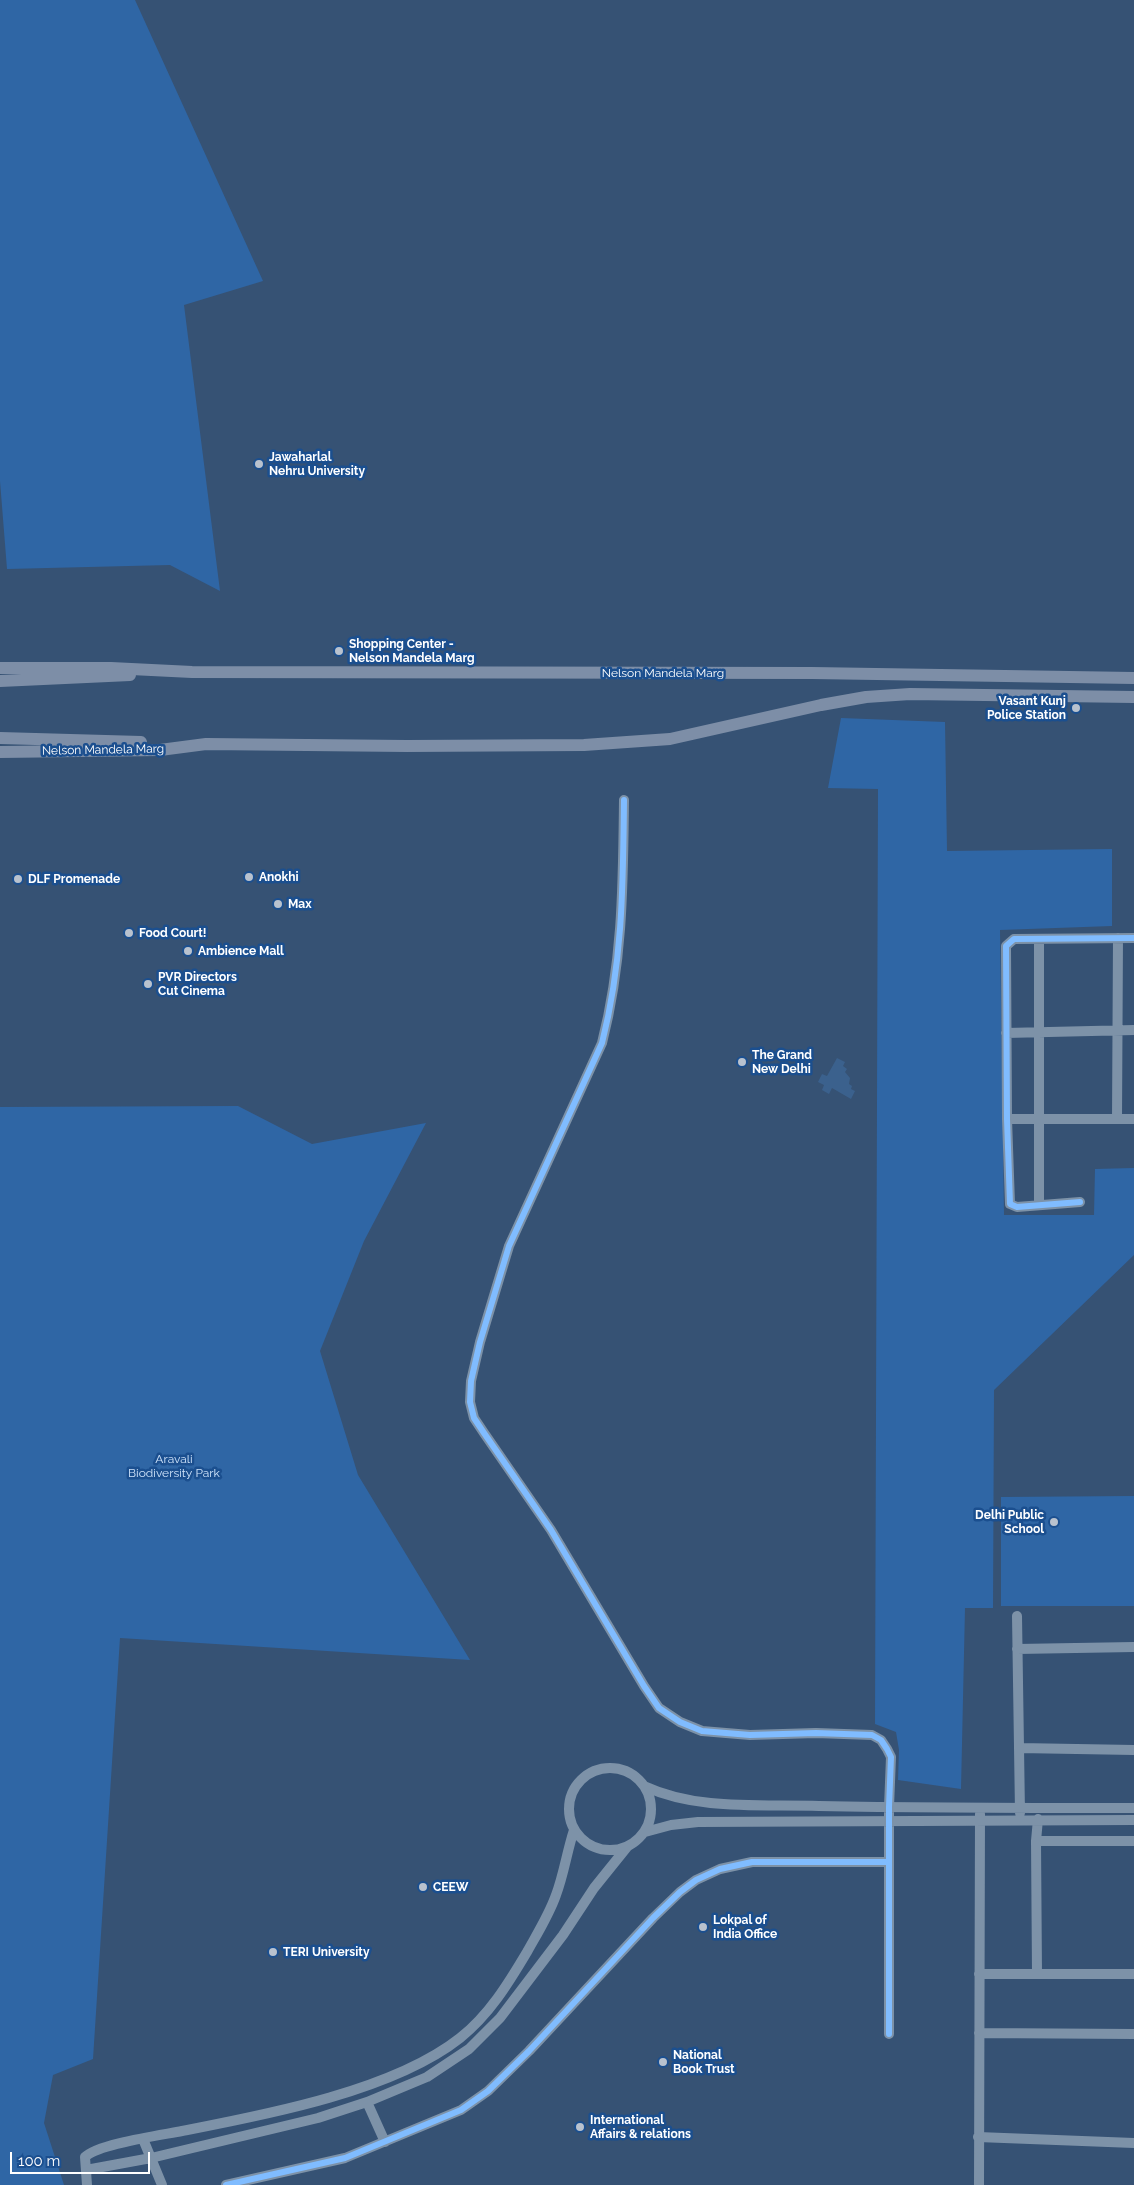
<!DOCTYPE html>
<style>
body{margin:0}
#map{position:relative;width:1134px;height:2185px;overflow:hidden;background:#365274;font-family:Raleway,sans-serif}
canvas{display:block}
.scale{position:absolute;left:10px;top:2152px;width:140px;height:22px;box-sizing:border-box;border:2px solid #fff;border-top:0;padding-left:6px;font-size:15px;line-height:18px;white-space:nowrap;color:#fff;-webkit-text-stroke:4px #1b4f8f;paint-order:stroke}
</style>
<div id="map">
<canvas width="1134" height="2185"></canvas>
<div class="scale">100 m</div>
</div>
<script>
const c = document.querySelector('canvas').getContext('2d');
c.lineJoin = 'round';
function paint(path, color) { c.fillStyle = color; c.fill(path, 'evenodd'); }
function stroke(path, color, width, dash) { c.strokeStyle = color; c.lineWidth = width; c.lineCap = dash ? 'butt' : 'round'; c.setLineDash(dash || []); c.stroke(path); }
function label(font, color, halo, rows, align = 'center') {
  c.font = font + ' Raleway,sans-serif'; c.lineWidth = 5; c.setLineDash([]); c.textBaseline = 'middle'; c.strokeStyle = halo; c.fillStyle = color; for (const [text, x, y, turn = 0] of rows) {
    c.save(); c.translate(x, y); c.rotate((+turn || 0) * Math.PI / 180); c.textAlign = isNaN(turn) ? turn : align; if (halo) c.strokeText(text, 0, 0); c.fillText(text, 0, 0); c.restore();
  }
}
paint(new Path2D(`
 M0 0H135L263 281 184 305 220 591 170 565 7 569 0 481Z
 M841 718 945 722 947 851 1112 849V926L1000 930 1004 1215H1094L1095 1169 1134 1168V1255L994 1390 993 1608H965L961 1789 898 1780 899 1750 896 1732 875 1724 878 789 828 788Z
 M238 1106 312 1144 426 1123 364 1241 320 1351 358 1475 470 1660 120 1638 93 2059 53 2075 44 2123 64 2185H0V1107Z
 M1134 1496V1606H1001V1497Z`), '#2f66a5');
paint(new Path2D(`
 M837 1058 845 1062 843 1066 847 1069 845 1072 850 1078 849 1084 852 1086 851 1089 855 1091 851 1099 832 1088 829 1094 822 1090 824 1085 818 1082 822 1074 827 1076Z`), '#3b618d');
stroke(new Path2D(`
 M624 800C623 884 623 961 602 1043L509 1246 480 1342 471 1381 470 1402 474 1418 484 1433 551 1530 644 1686 659 1708 680 1722 702 1731 750 1735 816 1733 872 1735 881 1740 887 1749 891 1757 889 1807V2034
 M1006 1033 1134 1030
 M1007 1119H1134
 M1117 1119 1118 938
 M1080 1202 1017 1207 1010 1204 1007 1119 1006 946 1014 939 1134 938
 M1039 1205V939
 M1017 1616 1020 1813
 M1017 1649 1134 1647
 M1019 1748 1134 1750
 M569 1809a41 41 0 1 1 82 0a41 41 0 1 1-82 0Z
 M644 1786C698 1811 761 1804 819 1806 924 1808 1029 1808 1134 1808
 M645 1832 671 1825 698 1822 1134 1820
 M1036 1841H1134
 M979 1974H1134
 M1037 1974 1036 1841 1038 1819
 M979 2033 1134 2034
 M367 2102 385 2142
 M978 2137 1134 2143
 M143 2139 162 2185
 M86 2170 151 2158 318 2118 367 2102 427 2077 469 2049 500 2018 563 1935 594 1888 627 1847
 M87 2185 85 2157C97 2144 162 2135 182 2131 265 2115 393 2091 460 2038 489 2015 508 1984 527 1952 537 1934 549 1915 556 1895 564 1874 567 1851 574 1830
 M226 2185 345 2158 461 2110 488 2091 529 2051 653 1918 680 1892 696 1880 720 1869 752 1862H889
 M979 2185 980 1814`), '#7d92a8', 10);
stroke(new Path2D(`
 M0 668H111L192 672 812 673 1134 678
 M0 681 130 675
 M0 738 141 742
 M0 752 160 750 206 744 407 746 584 745 670 739 821 705 866 697 910 694 1134 697`), '#7d8ea7', 12);
stroke(new Path2D(`
 M624 800C623 884 623 961 602 1043L509 1246 480 1342 471 1381 470 1402 474 1418 484 1433 551 1530 644 1686 659 1708 680 1722 702 1731 750 1735 816 1733 872 1735 881 1740 887 1749 891 1757 889 1807V2034
 M1080 1202 1017 1207 1010 1204 1007 1119 1006 946 1014 939 1134 938
 M226 2185 345 2158 461 2110 488 2091 529 2051 653 1918 680 1892 696 1880 720 1869 752 1862H889`), '#80bcff', 6);
for (const [x, y, r, color] of [
 [259,464,5,"#b9c2ce"],
 [339,651,5,"#b9c2ce"],
 [1076,708,5,"#b9c2ce"],
 [249,877,5,"#b9c2ce"],
 [18,879,5,"#b9c2ce"],
 [278,904,5,"#b9c2ce"],
 [129,933,5,"#b9c2ce"],
 [188,951,5,"#b9c2ce"],
 [148,984,5,"#b9c2ce"],
 [742,1062,5,"#b9c2ce"],
 [1054,1522,5,"#b9c2ce"],
 [423,1887,5,"#b9c2ce"],
 [703,1927,5,"#b9c2ce"],
 [273,1952,5,"#b9c2ce"],
 [663,2062,5,"#b9c2ce"],
 [580,2127,5,"#b9c2ce"]
]) { const dot = new Path2D(); dot.arc(x, y, r, 0, 2 * Math.PI); c.fillStyle = color; c.fill(dot); stroke(dot, '#1b4f8f', 2); }
label('bold 12px', '#fff', '#1b4f8f', [
 ["Jawaharlal",269,457],
 ["Nehru University",269,471],
 ["Shopping Center -",349,644],
 ["Nelson Mandela Marg",349,658],
 ["Vasant Kunj",1066,701,"right"],
 ["Police Station",1066,715,"right"],
 ["Anokhi",259,877],
 ["DLF Promenade",28,879],
 ["Max",288,904],
 ["Food Court!",139,933],
 ["Ambience Mall",198,951],
 ["PVR Directors",158,977],
 ["Cut Cinema",158,991],
 ["The Grand",752,1055],
 ["New Delhi",752,1069],
 ["Delhi Public",1044,1515,"right"],
 ["School",1044,1529,"right"],
 ["CEEW",433,1887],
 ["Lokpal of",713,1920],
 ["India Office",713,1934],
 ["TERI University",283,1952],
 ["National",673,2055],
 ["Book Trust",673,2069],
 ["International",590,2120],
 ["Affairs & relations",590,2134]
], 'left');
label('12px', '#fff', '#1b4f8f', [
 ["Nelson Mandela Marg",663,673],
 ["Nelson Mandela Marg",103,750,-1]
]);
label('12px', '#cfe3fa', '#1b4f8f', [
 ["Aravali",174,1459],
 ["Biodiversity Park",174,1473]
]);
</script>
